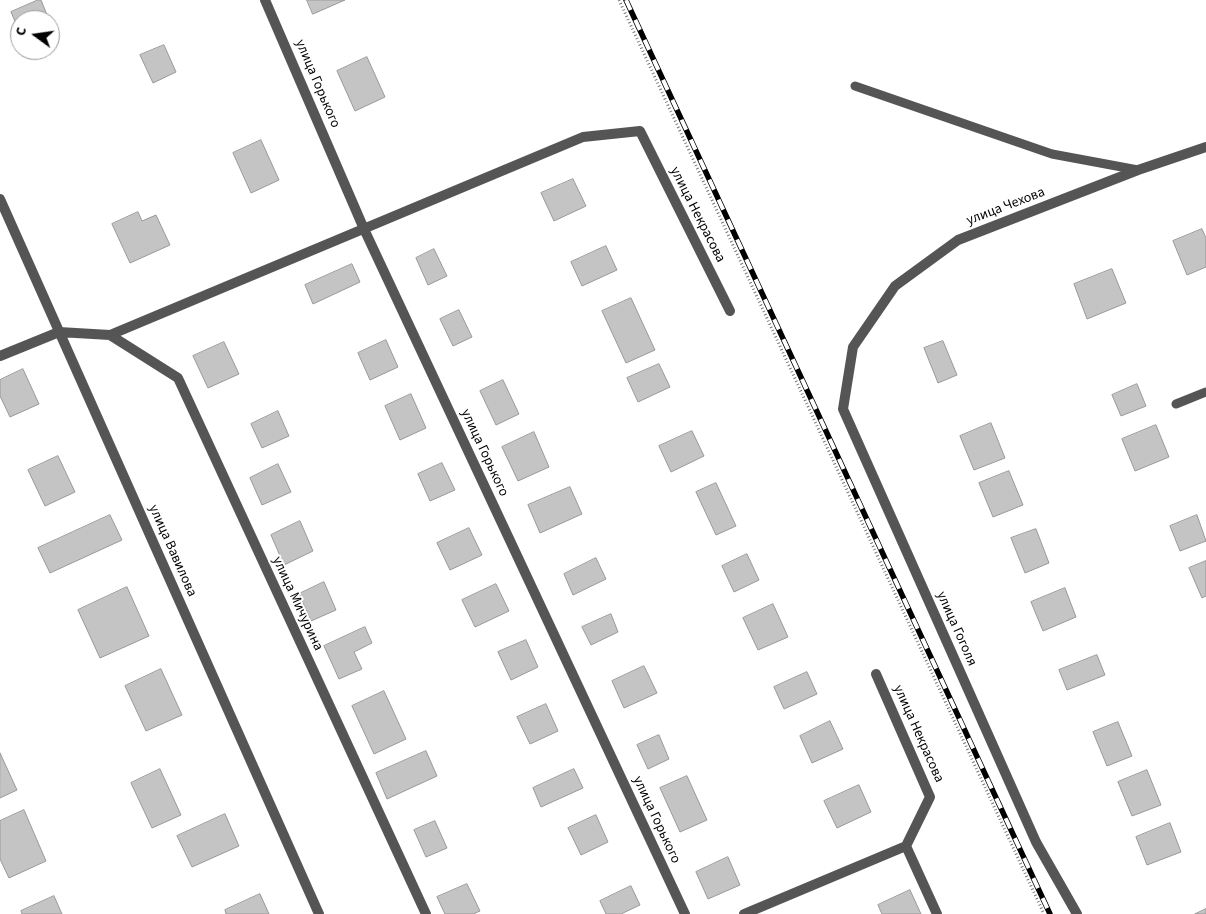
<!DOCTYPE html>
<meta charset="utf-8">
<style>
body{margin:0}
#map{position:relative;width:1206px;height:914px;overflow:hidden;background:#fff;font-family:"Source Sans 3",sans-serif}
canvas{display:block}
.north{position:absolute;left:10px;top:10px;width:50px;height:50px;box-sizing:border-box;background:#fff;border:1px solid #999;border-radius:50%;rotate:284deg;font-size:14px;font-weight:700;line-height:20px;text-align:center;color:#000}
.north::after{content:'';display:block;margin:auto;width:18px;height:22px;background:#000;clip-path:polygon(50% 0,100% 100%,50% 72%,0 100%)}
</style>
<div id="map">
<canvas width="1206" height="914"></canvas>
<div class="north">С</div>
</div>
<script>
const c = document.querySelector('canvas').getContext('2d');
c.lineJoin = 'round';
function paint(path, color) { c.fillStyle = color; c.fill(path, 'evenodd'); }
function stroke(path, color, width, dash) { c.strokeStyle = color; c.lineWidth = width; c.lineCap = dash ? 'butt' : 'round'; c.setLineDash(dash || []); c.stroke(path); }
function label(font, color, halo, rows, align = 'center') {
  c.font = font + ' "Source Sans 3",sans-serif'; c.lineWidth = 4; c.setLineDash([]); c.textBaseline = 'middle'; c.strokeStyle = halo; c.fillStyle = color; for (const [text, x, y, turn = 0] of rows) {
    c.save(); c.translate(x, y); c.rotate((+turn || 0) * Math.PI / 180); c.textAlign = isNaN(turn) ? turn : align; if (halo) c.strokeText(text, 0, 0); c.fillText(text, 0, 0); c.restore();
  }
}
const building = new Path2D(`
 M38 0H41L49 20H20V33L11 12Z
 M307 0H345L313 14Z
 M50 22 54 32 50 34Z
 M164 45 176 72 153 83 140 55Z
 M367 57 385 97 355 111 337 71Z
 M261 140 279 180 251 193 233 153Z
 M573 179 586 206 554 221 541 193Z
 M138 212 142 221 156 215 170 245 130 263 112 224Z
 M1202 229 1206 238V267L1187 275 1173 241Z
 M606 246 617 270 582 286 571 262Z
 M434 249 447 276 428 285 416 258Z
 M352 264 360 282 313 304 305 285Z
 M1112 269 1126 303 1087 319 1074 284Z
 M631 298 655 350 626 363 602 311Z
 M459 310 472 337 453 346 440 319Z
 M386 340 398 367 370 380 358 353Z
 M943 341 957 375 938 383 924 348Z
 M224 342 239 374 208 388 193 356Z
 M659 364 670 387 638 402 627 378Z
 M23 369 39 404 10 417 0 396V380Z
 M503 380 519 414 496 425 480 391Z
 M1137 384 1146 406 1121 416 1112 395Z
 M411 394 426 428 400 440 385 406Z
 M278 411 289 436 262 448 251 424Z
 M991 423 1005 458 974 470 960 436Z
 M1156 425 1169 457 1135 471 1122 439Z
 M692 431 704 456 671 472 659 446Z
 M534 432 549 467 518 481 502 447Z
 M58 456 75 492 45 506 28 470Z
 M442 463 455 490 430 501 418 474Z
 M278 464 291 492 262 505 250 478Z
 M1009 471 1023 505 993 517 979 483Z
 M716 483 736 526 716 535 696 492Z
 M570 487 582 514 540 533 528 505Z
 M110 515 122 540 50 573 38 548Z
 M1197 515 1206 541 1180 551 1170 526Z
 M300 521 313 551 284 565 271 535Z
 M469 528 482 555 450 570 437 543Z
 M1036 529 1049 563 1025 573 1011 538Z
 M747 554 759 580 734 592 722 566Z
 M596 558 606 579 573 595 564 574Z
 M1206 561V596L1202 598 1189 568Z
 M324 582 336 610 311 621 299 594Z
 M496 584 509 611 475 627 462 600Z
 M127 587 149 636 100 658 78 610Z
 M1065 588 1076 617 1043 631 1031 602Z
 M773 604 788 637 758 650 743 618Z
 M611 614 618 632 591 645 582 627Z
 M365 627 372 643 354 652 362 669 339 679 324 646Z
 M526 640 538 667 511 680 498 652Z
 M1097 655 1105 675 1067 690 1059 670Z
 M644 666 657 693 624 708 612 681Z
 M161 669 182 715 146 731 125 686Z
 M807 672 817 694 784 709 774 687Z
 M384 691 406 739 374 754 352 706Z
 M546 704 558 731 530 744 517 717Z
 M830 721 843 749 812 763 800 736Z
 M1118 722 1132 756 1107 766 1093 732Z
 M659 735 669 759 648 769 637 745Z
 M426 751 437 776 387 799 376 773Z
 M0 753 17 790 0 798Z
 M160 769 181 815 152 828 131 783Z
 M574 769 583 788 541 807 533 788Z
 M1147 770 1161 805 1132 816 1118 782Z
 M687 776 707 820 680 832 660 788Z
 M859 785 871 812 837 828 824 801Z
 M24 810 46 861 9 878 0 859V821Z
 M225 814 239 846 192 867 177 836Z
 M596 815 608 842 581 855 568 828Z
 M435 821 447 848 426 857 414 830Z
 M1170 823 1181 852 1147 865 1136 837Z
 M728 857 740 885 708 899 696 872Z
 M467 884 480 911 473 914H445L437 897Z
 M631 886 640 905 621 914H606L600 901Z
 M910 890 921 914H882L878 905Z
 M260 894 269 914H226L225 910Z
 M54 896 62 914H22L21 911Z
 M1206 909V914H1195Z`);
paint(building, '#c4c4c4');
stroke(building, '#999', 1);
stroke(new Path2D(`
 M619 0 1044 914`), '#777', 3, [1, 2.5]);
stroke(new Path2D(`
 M855 86 1052 154 1138 170
 M1176 404 1206 392`), '#555', 9);
stroke(new Path2D(`
 M265 0 364 229 685 914
 M0 199 319 914
 M110 335 178 378 426 914
 M0 356 59 332 110 335 583 137 640 131 730 311
 M876 674 930 797 906 846 937 914
 M744 914 906 846
 M1077 914 1036 842 843 409 853 347 895 286 958 240 1138 170 1206 147`), '#555', 10);
const rail = new Path2D(`
 M626 0 1050 914`);
stroke(rail, '#000', 5.5);
stroke(rail, '#fff', 4, [11]);
label('14px', '#000', '#fff', [
 ["улица Горького",317,84,67],
 ["улица Чехова",1006,207,-21],
 ["улица Некрасова",697,215,63],
 ["улица Горького",484,453,65],
 ["улица Вавилова",172,551,66],
 ["улица Мичурина",297,604,65],
 ["улица Гоголя",956,629,66],
 ["улица Некрасова",918,734,66],
 ["улица Горького",656,820,65]
]);
</script>
